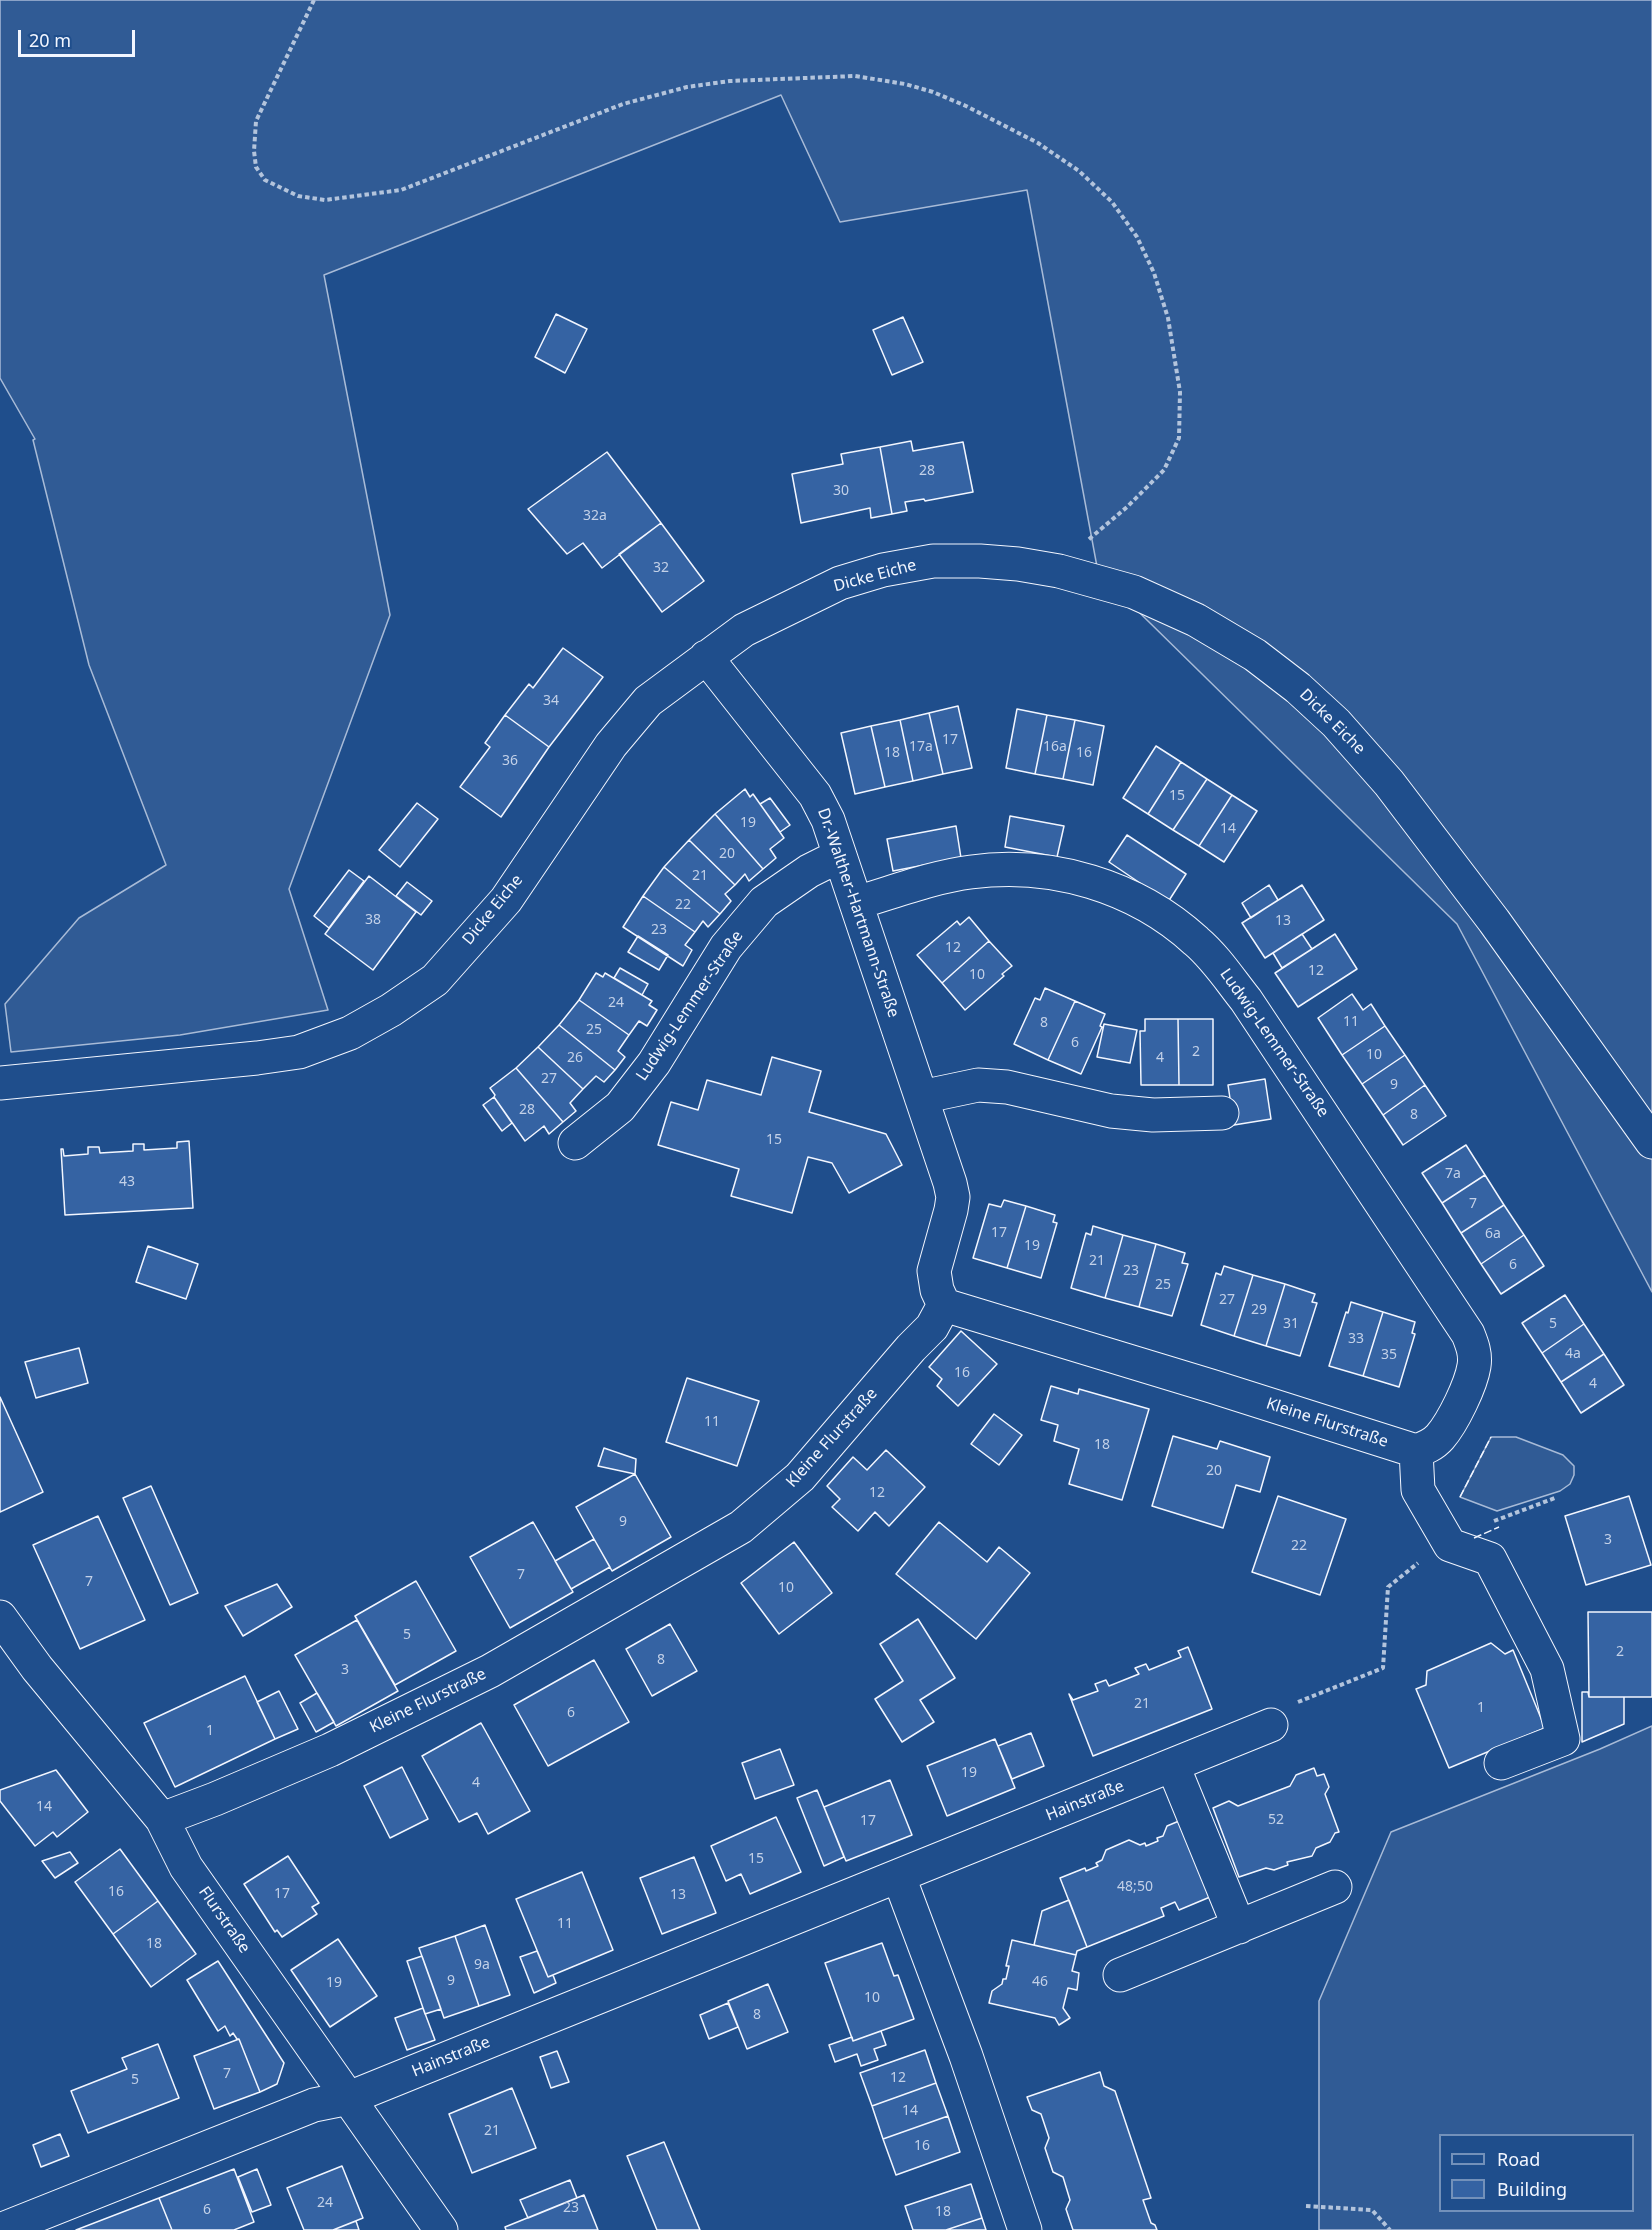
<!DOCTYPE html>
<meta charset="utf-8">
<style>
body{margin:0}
#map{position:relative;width:1652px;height:2230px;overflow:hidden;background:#1f4e8c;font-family:"Noto Sans",sans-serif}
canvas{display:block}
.legend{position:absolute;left:1439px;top:2134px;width:195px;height:78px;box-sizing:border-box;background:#1f4e8c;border:2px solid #7391ba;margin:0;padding:8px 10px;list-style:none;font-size:18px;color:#f2f6ff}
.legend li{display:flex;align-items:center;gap:12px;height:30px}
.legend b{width:30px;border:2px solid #7391ba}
.scale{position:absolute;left:18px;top:30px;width:117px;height:27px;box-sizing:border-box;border:3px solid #f2f6ff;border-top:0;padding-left:8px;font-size:18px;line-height:21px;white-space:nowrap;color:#f2f6ff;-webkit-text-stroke:4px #1f4e8c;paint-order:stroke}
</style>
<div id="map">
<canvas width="1652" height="2230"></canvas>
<ul class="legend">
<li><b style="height:8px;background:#1f4e8c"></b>Road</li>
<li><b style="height:16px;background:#3563a3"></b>Building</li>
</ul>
<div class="scale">20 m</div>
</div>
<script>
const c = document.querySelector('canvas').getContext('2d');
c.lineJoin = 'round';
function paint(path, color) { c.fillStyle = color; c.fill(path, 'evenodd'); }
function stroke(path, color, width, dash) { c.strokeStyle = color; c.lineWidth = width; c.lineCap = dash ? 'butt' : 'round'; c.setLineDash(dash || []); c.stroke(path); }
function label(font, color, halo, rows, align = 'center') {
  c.font = font + ' "Noto Sans",sans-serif'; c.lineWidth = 4.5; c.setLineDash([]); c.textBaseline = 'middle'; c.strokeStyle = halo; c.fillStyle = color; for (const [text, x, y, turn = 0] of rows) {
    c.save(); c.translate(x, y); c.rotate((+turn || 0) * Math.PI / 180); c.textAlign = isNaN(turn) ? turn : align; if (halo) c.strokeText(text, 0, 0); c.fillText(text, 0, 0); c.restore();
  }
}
const built = new Path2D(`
 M0 0H1652V1292L1457 924 1098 572 1027 190 840 222 781 95 324 275 390 615 289 889 328 1010 180 1035 11 1052 5 1004 79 918 166 865 89 665 33 440 35 439 0 378Z
 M1491 1437H1516L1563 1455 1574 1466V1475L1570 1484 1560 1491 1497 1511 1460 1497Z
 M1652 1726V2230H1319V2001L1391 1832 1600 1749ZM1440 2136H1632V2210H1440Z`);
paint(built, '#305b95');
stroke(built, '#a8bbd7', 1.5);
const building = new Path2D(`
 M556 314 587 329 565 373 535 357Z
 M903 317 923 362 892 375 873 330Z
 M911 441 913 451 963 442 973 492 925 501 924 499 905 502 907 511 892 514 880 447Z
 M880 447 892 514 871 518 870 508 801 523 792 474 843 464 841 454Z
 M607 452 661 523 602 568 583 543 567 554 528 509Z
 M661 523 704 581 662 612 619 554Z
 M563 648 603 677 549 747 505 715 529 684 533 688Z
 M958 706 972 768 943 774 929 713Z
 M1017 709 1047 715 1035 774 1006 768Z
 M929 713 943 774 913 781 900 720Z
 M505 715 549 747 501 817 460 787 490 747 485 743Z
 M1047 715 1075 720 1063 779 1035 774Z
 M900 720 913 781 885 787 871 726Z
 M1075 720 1104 726 1093 785 1063 779Z
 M871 726 885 787 855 794 841 733Z
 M1156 746 1181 762 1148 814 1123 798Z
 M1181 762 1207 779 1173 830 1148 814Z
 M1207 779 1232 795 1199 846 1173 830Z
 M745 789 750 797 753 794 784 838 770 849 776 858 763 869 715 814Z
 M1232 795 1257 811 1224 862 1199 846Z
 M770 798 790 825 780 832 760 804Z
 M417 803 438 819 400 867 379 850Z
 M715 814 763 869 749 881 745 874 735 885 689 840Z
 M1010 816 1064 826 1057 857 1005 847Z
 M956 826 961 858 893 871 887 839Z
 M1127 835 1186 874 1168 902 1109 862Z
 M689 840 735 885 725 894 731 901 720 914 664 867Z
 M664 867 720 914 708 927 703 921 695 932 643 896Z
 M349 870 364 881 329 928 314 916Z
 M369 876 416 912 373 970 325 934Z
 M407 882 432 901 421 915 396 896Z
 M1269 885 1278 900 1251 918 1242 903Z
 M1302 885 1324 920 1265 958 1242 923Z
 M643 896 695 932 685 945 692 950 683 966 623 927Z
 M969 917 989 941 942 983 917 955 957 921 960 925Z
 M1302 934 1312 949 1282 968 1273 953Z
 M1335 934 1357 969 1298 1007 1275 973Z
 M638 936 668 955 659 970 628 952Z
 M989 941 1012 966 1002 974 1004 976 965 1010 942 983Z
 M620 968 648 984 642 995 614 978Z
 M596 973 603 977 605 973 652 1001 649 1005 657 1010 647 1026 639 1021 629 1035 579 1000Z
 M1045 988 1075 1001 1048 1060 1014 1044 1035 998 1040 1000Z
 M1352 994 1363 1010 1371 1004 1385 1026 1342 1055 1318 1018Z
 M579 1000 629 1035 618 1051 625 1057 615 1070 559 1025Z
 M1075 1001 1105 1014 1100 1026 1102 1027 1081 1074 1048 1060Z
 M1145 1019H1178L1179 1085H1141L1140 1031H1145Z
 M1178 1019H1213V1085H1179Z
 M1104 1024 1137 1030 1130 1063 1097 1057Z
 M559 1025 615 1070 604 1082 596 1076 583 1089 538 1047Z
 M1385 1026 1405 1055 1362 1084 1342 1055Z
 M538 1047 583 1089 570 1103 576 1111 563 1122 516 1068Z
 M1405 1055 1425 1085 1383 1115 1362 1084Z
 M772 1057 821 1071 809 1112 886 1134 902 1165 849 1193 832 1163 808 1157 792 1213 731 1196 739 1169 658 1145 671 1102 698 1110 707 1080 761 1095Z
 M516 1068 563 1122 549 1134 544 1126 525 1141 494 1097 495 1095 490 1088Z
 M1265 1079 1271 1119 1234 1125 1228 1085Z
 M1425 1085 1446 1116 1403 1145 1383 1115Z
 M494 1097 512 1123 502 1131 483 1105Z
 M189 1141 193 1208 65 1215 61 1149H63L64 1156 88 1154V1147H99L100 1153 133 1151V1144H144V1150L177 1148V1142Z
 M1466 1145 1485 1175 1442 1203 1422 1173Z
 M1485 1175 1504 1205 1461 1233 1442 1203Z
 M1004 1200 1026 1206 1007 1268 973 1258 989 1204 1001 1207Z
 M1504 1205 1524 1235 1481 1264 1461 1233Z
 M1026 1206 1055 1215 1053 1222 1057 1223 1041 1278 1007 1268Z
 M1093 1226 1123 1235 1105 1298 1071 1288 1086 1233 1091 1235Z
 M1123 1235 1156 1244 1139 1307 1105 1298Z
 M1524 1235 1544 1266 1501 1294 1481 1264Z
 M1156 1244 1185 1253 1182 1263 1188 1264 1172 1316 1139 1307Z
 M148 1246 198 1264 186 1299 136 1282Z
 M1224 1266 1253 1275 1234 1336 1201 1325 1216 1273 1221 1275Z
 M1253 1275 1285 1284 1266 1346 1234 1336Z
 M1285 1284 1315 1294 1312 1302 1317 1303 1300 1356 1266 1346Z
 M1565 1295 1584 1324 1542 1353 1522 1323Z
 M1351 1302 1383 1312 1363 1376 1329 1366 1346 1312 1348 1313Z
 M1383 1312 1415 1322 1412 1333 1415 1334 1399 1387 1363 1376Z
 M1584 1324 1604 1354 1561 1382 1542 1353Z
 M961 1331 997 1364 958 1406 937 1386 942 1379 929 1367Z
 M79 1348 88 1383 36 1398 25 1362Z
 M1604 1354 1624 1385 1581 1413 1561 1382Z
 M687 1378 759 1401 737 1466 666 1442Z
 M1051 1386 1078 1394 1079 1389 1149 1409 1122 1500 1069 1484 1079 1449 1054 1441 1058 1425 1041 1420Z
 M0 1397 43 1492 0 1512Z
 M994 1414 1022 1435 999 1465 971 1444Z
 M1173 1436 1217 1449 1220 1441 1270 1457 1260 1492 1236 1485 1223 1528 1152 1506Z
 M604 1448 636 1459 635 1474 598 1466Z
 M886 1450 925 1487 889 1526 875 1512 858 1531 832 1507 840 1499 827 1486 853 1457 867 1470Z
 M635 1474 671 1537 612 1571 576 1507Z
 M151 1486 198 1593 170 1605 123 1498Z
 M1278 1496 1346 1519 1320 1595 1252 1572Z
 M1629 1496 1651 1565 1586 1585 1565 1516Z
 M98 1516 145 1620 80 1649 33 1545Z
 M533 1522 573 1592 510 1628 470 1557Z
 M939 1522 987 1562 999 1547 1030 1573 976 1639 896 1574Z
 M594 1539 610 1567 571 1589 555 1561Z
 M794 1542 832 1593 779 1634 741 1583Z
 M416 1581 456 1651 395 1685 355 1616Z
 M277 1584 292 1607 243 1636 225 1606Z
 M1588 1612H1652V1697H1589Z
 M918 1619 955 1678 920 1700 934 1722 902 1742 875 1699 903 1681 880 1644Z
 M357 1620 398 1691 336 1726 295 1655Z
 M670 1624 697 1671 652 1696 626 1649Z
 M1491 1643 1505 1654 1513 1650 1545 1728 1449 1768 1416 1689 1426 1685 1427 1671Z
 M1188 1647 1212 1709 1093 1756 1069 1694 1073 1700 1098 1691 1095 1684 1106 1680 1109 1686 1139 1674 1135 1668 1146 1664 1149 1670 1181 1657 1178 1651Z
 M594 1660 629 1722 548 1766 514 1705Z
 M245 1676 275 1739 175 1787 144 1723Z
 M279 1691 298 1729 275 1739 257 1702Z
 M1582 1692H1588L1589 1697H1624V1724L1582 1742Z
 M317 1693 334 1722 316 1732 300 1703Z
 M481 1723 530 1811 488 1834 477 1813 459 1822 422 1756Z
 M1031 1733 1044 1766 1012 1779 998 1746Z
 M995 1739 1015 1788 947 1816 927 1766Z
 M780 1749 794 1785 755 1799 742 1763Z
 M402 1767 428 1819 390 1838 364 1786Z
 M1314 1768 1317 1776 1324 1774 1329 1787 1325 1794 1339 1832 1335 1833 1330 1842 1316 1848 1312 1856 1287 1862 1288 1865 1274 1870 1266 1868 1239 1877 1213 1808 1229 1801 1238 1806 1290 1786 1296 1775Z
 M56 1770 88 1812 57 1837 53 1832 35 1846 0 1801V1790Z
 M890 1780 912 1835 846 1861 824 1807Z
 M817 1790 844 1857 824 1866 797 1798Z
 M776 1817 801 1872 750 1894 741 1874 726 1881 711 1846Z
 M1179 1821 1210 1897 1179 1910 1175 1902 1161 1908 1164 1916 1087 1947 1060 1878 1085 1868 1086 1871 1098 1866 1096 1863 1102 1860 1106 1850 1129 1840 1140 1845 1145 1843 1146 1846 1158 1841 1157 1838 1163 1836 1167 1826Z
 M120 1849 158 1901 113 1934 75 1882Z
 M70 1852 78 1863 55 1878 42 1861Z
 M288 1856 319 1903 312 1907 317 1914 282 1937 277 1930 275 1932 244 1884Z
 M694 1857 716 1913 662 1934 640 1878Z
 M582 1872 613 1950 548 1977 516 1899Z
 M1069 1900 1087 1947 1077 1951 1076 1955 1034 1945 1042 1911Z
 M158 1901 196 1954 151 1987 113 1934Z
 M485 1925 510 1995 479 2006 455 1936Z
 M455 1936 479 2006 444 2018 419 1948Z
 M338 1939 377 1996 330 2027 291 1970Z
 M1012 1940 1076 1955 1072 1971 1079 1973 1077 1990 1068 1988 1063 2008 1070 2018 1059 2025 1055 2018 989 2003 992 1991 1002 1984 1003 1979H1006L1009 1966H1006Z
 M882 1943 894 1976 898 1975 914 2019 853 2041 825 1963Z
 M537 1951 548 1977 553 1975 556 1983 534 1993 520 1957Z
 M422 1956 441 2009 425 2014 407 1961Z
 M218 1961 284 2063 277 2084 260 2092 239 2039H237L233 2033 230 2036 225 2026 218 2031 187 1980Z
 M768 1984 788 2032 747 2049 728 2001Z
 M728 2003 738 2027 709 2039 700 2015Z
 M423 2008 435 2040 407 2050 395 2018Z
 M881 2031 886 2045 874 2049 878 2060 861 2066 857 2054 835 2062 829 2045 852 2037 853 2041Z
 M239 2039 260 2092 214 2109 194 2056Z
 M158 2044 179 2098 88 2133 71 2091 127 2069 122 2058Z
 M925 2050 936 2083 872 2106 860 2073Z
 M557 2051 569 2082 551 2088 540 2057Z
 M1100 2072 1104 2086 1115 2091 1151 2198 1143 2200 1151 2223 1155 2225 1157 2230H1073L1066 2209 1070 2200 1063 2177 1053 2172 1045 2148 1049 2138 1041 2114 1032 2110 1027 2097Z
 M936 2083 948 2116 883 2139 872 2106Z
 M512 2088 536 2148 472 2173 449 2114Z
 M948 2116 960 2152 896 2175 883 2139Z
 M60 2134 69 2156 41 2167 33 2145Z
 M664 2142 700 2230H657L627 2156Z
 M342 2166 363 2218 333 2230H304L287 2188Z
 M234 2169 254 2222 234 2230H172L159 2198Z
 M257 2169 271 2205 252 2212 238 2177Z
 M570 2180 577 2198 528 2218 520 2200Z
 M971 2184 982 2218 946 2230H913L905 2206Z
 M584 2195 598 2230H506L505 2227Z
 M159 2198 172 2230H76Z
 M982 2218 986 2230H946Z
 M356 2221 359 2230H333Z`);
paint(building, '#3563a3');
stroke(building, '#f2f6ff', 1.5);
const minor = new Path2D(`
 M706 657 815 795 828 820 950 1183 953 1197 951 1210 934 1271 937 1290 944 1305
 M856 903C894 892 932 877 971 872 1051 861 1136 886 1196 941 1216 958 1230 980 1246 1000L1468 1334C1472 1344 1476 1354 1474 1366 1471 1385 1453 1422 1440 1437 1433 1445 1425 1448 1416 1451
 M0 1083 257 1058 299 1052 350 1033 391 1010 435 980 506 900 611 745 648 701 744 630 840 583 883 570 933 561H980L1018 564 1059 571 1134 592 1196 620 1255 655 1298 688 1336 723 1389 783 1494 921 1652 1142
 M921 1097 978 1085 1007 1087 1111 1111 1153 1115 1222 1113
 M575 1143 620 1107 654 1063 726 947 764 902 809 871 839 856
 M944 1305 1211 1386 1416 1451
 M1416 1451 1418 1490 1450 1545 1490 1559 1547 1669 1563 1739 1501 1763
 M0 1617 37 1668 162 1819 186 1867 441 2230
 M1173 1766 1239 1927
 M162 1819 215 1799 330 1750 490 1671 741 1527 800 1477 911 1348 932 1327 944 1305
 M899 1877 966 2056 1025 2230
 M1120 1975 1335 1887
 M0 2230 314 2105 349 2098 1271 1725`);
stroke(minor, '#f2f6ff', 35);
stroke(new Path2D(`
 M314 0 256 121 254 151 256 167 265 180 298 196 325 200 401 190 623 104 687 87 730 81 855 76 905 84 933 92 966 106 1038 143 1079 171 1112 202 1137 237 1154 273 1168 318 1180 392 1179 438 1164 470 1127 507 1088 540
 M1494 1521 1555 1498
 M1298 1702 1383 1668 1388 1587 1418 1563
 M1306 2206 1372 2210 1390 2230`), '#b3c4dc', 4, [4.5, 3]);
stroke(minor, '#1f4e8c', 33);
stroke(new Path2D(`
 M1460 1497 1491 1437
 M1474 1538 1499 1527`), '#f2f6ff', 1.5, [8, 3]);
label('14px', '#c3d1e8', null, [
 ["28",927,471],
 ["30",841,491],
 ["32a",595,516],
 ["32",661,568],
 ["34",551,701],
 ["17",950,740],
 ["17a",921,747],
 ["16a",1055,747],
 ["18",892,753],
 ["16",1084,753],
 ["36",510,761],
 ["15",1177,796],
 ["19",748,823],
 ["14",1228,829],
 ["20",727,854],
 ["21",700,876],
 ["22",683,905],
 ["38",373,920],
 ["13",1283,921],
 ["23",659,930],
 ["12",953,948],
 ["12",1316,971],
 ["10",977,975],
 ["24",616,1003],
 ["11",1351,1022],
 ["8",1044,1023],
 ["25",594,1030],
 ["6",1075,1043],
 ["2",1196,1052],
 ["10",1374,1055],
 ["26",575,1058],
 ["4",1160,1058],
 ["27",549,1079],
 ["9",1394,1085],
 ["28",527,1110],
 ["8",1414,1115],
 ["15",774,1140],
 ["7a",1453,1174],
 ["43",127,1182],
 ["7",1473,1204],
 ["17",999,1233],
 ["6a",1493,1234],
 ["19",1032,1246],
 ["21",1097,1261],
 ["6",1513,1265],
 ["23",1131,1271],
 ["25",1163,1285],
 ["27",1227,1300],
 ["29",1259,1310],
 ["31",1291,1324],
 ["5",1553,1324],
 ["33",1356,1339],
 ["4a",1573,1354],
 ["35",1389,1355],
 ["16",962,1373],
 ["4",1593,1384],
 ["11",712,1422],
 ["18",1102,1445],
 ["20",1214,1471],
 ["12",877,1493],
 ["9",623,1522],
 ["3",1608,1540],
 ["22",1299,1546],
 ["7",521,1575],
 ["7",89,1582],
 ["10",786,1588],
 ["5",407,1635],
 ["2",1620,1652],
 ["8",661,1660],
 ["3",345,1670],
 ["21",1142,1704],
 ["1",1481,1708],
 ["6",571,1713],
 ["1",210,1731],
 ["19",969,1773],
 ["4",476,1783],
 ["14",44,1807],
 ["52",1276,1820],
 ["17",868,1821],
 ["15",756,1859],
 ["48;50",1135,1887],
 ["16",116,1892],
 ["17",282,1894],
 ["13",678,1895],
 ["11",565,1924],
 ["18",154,1944],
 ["9a",482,1965],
 ["9",451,1981],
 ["46",1040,1982],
 ["19",334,1983],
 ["10",872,1998],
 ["8",757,2015],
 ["7",227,2074],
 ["12",898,2078],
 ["5",135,2080],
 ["14",910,2111],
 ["21",492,2131],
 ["16",922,2146],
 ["24",325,2203],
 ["23",571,2208],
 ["6",207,2210],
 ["18",943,2212]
]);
label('16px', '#f2f6ff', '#1f4e8c', [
 ["Dicke Eiche",875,576,-15],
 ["Dicke Eiche",1332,722,45],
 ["Dicke Eiche",493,910,-51],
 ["Dr.-Walther-Hartmann-Straße",858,913,71],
 ["Ludwig-Lemmer-Straße",690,1006,-56],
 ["Ludwig-Lemmer-Straße",1274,1043,55],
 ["Kleine Flurstraße",1327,1423,18],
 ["Kleine Flurstraße",832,1438,-48],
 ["Kleine Flurstraße",428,1701,-26],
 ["Hainstraße",1085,1801,-22],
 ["Flurstraße",224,1920,55],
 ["Hainstraße",451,2057,-22]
]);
</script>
